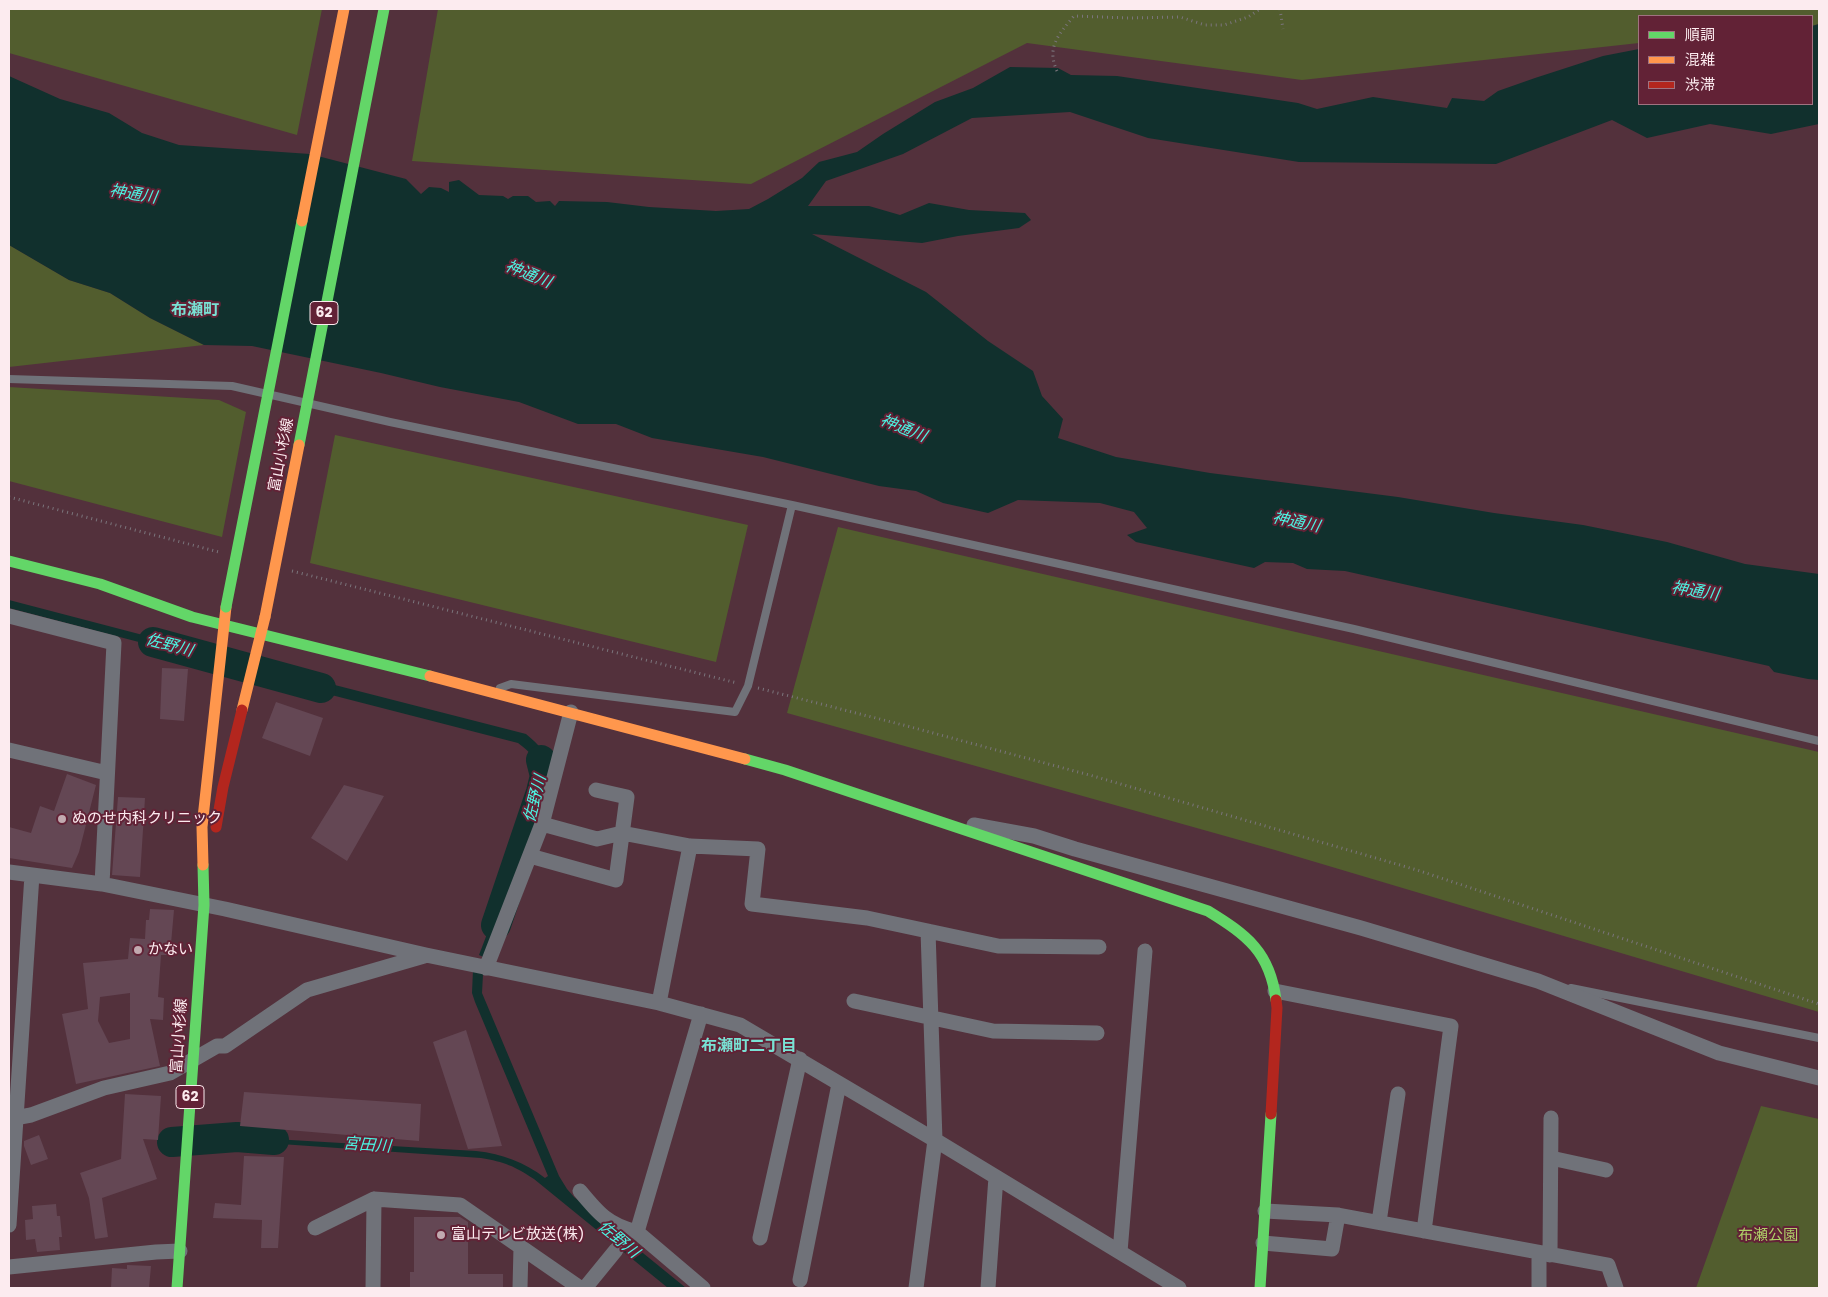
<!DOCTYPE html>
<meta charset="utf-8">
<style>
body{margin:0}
#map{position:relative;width:1828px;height:1297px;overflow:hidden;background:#53313c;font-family:Poppins,"Noto Sans JP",sans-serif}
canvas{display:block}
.frame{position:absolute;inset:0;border:10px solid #fcebef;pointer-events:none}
.legend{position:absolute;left:1638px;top:15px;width:175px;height:90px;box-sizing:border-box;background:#622236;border:1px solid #a07280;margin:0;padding:6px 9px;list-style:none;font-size:15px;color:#fcebef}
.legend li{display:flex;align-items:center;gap:10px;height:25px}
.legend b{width:25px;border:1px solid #a07280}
</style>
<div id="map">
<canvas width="1828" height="1297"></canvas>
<div class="frame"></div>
<ul class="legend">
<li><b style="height:6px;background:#63d668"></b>順調</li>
<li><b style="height:6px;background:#ff974d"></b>混雑</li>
<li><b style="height:6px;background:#b3261e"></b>渋滞</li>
</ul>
</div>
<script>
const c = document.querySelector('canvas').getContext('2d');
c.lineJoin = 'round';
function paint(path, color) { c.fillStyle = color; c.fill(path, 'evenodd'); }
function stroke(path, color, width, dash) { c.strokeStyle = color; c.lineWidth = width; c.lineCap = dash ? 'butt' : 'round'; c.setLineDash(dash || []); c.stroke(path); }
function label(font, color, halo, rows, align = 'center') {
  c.font = font + ' Poppins,"Noto Sans JP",sans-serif'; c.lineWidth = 4; c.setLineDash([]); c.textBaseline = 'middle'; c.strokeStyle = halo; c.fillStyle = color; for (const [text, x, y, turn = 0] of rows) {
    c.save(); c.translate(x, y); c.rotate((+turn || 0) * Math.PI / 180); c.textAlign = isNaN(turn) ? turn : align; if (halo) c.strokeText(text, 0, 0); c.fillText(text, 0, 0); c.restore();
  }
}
paint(new Path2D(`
 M9 9H322L297 135 9 53Z
 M438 9H1819V24L1812 26V16H1639V43L1302 80 1027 43 751 184 412 161Z
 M9 245 69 280 110 293 150 318 204 345 9 367Z
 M9 387 219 400 246 412 222 537 9 481Z
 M335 435 748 525 716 662 310 563Z
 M838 527 1819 752V1012L1275 850 787 713Z
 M1761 1106 1819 1119V1288H1696Z`), '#525d2e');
paint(new Path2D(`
 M1819 24V124L1771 134 1710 124 1647 138 1612 120 1496 164 1299 162 1148 138 1070 112 972 118 903 154 826 181 808 206H869L900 215 929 203 969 210 1025 213 1031 220 1019 228 958 236 922 243 812 234 926 292 988 341 1033 371 1042 396 1063 419 1058 438 1116 457 1210 473 1398 497 1494 513 1583 525 1667 542 1745 564 1819 574V680L1808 679 1774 672 1769 666 1345 571 1307 569 1293 563 1265 562 1254 568 1136 542 1127 535 1147 528 1134 512 1100 503 1018 500 988 513 943 503 916 491 879 486 763 457 652 438 616 424H578L519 402 440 387 381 373 252 346 204 345 150 318 110 293 69 280 9 245V76L60 99 109 113 142 133 179 145 310 154 406 179 421 194 429 187 441 188 449 192V182L459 180 479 195 503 196 508 199 513 196H528L536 202 550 201 555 206 559 201 607 202 649 207 716 211 749 209 768 199 802 178 819 162 857 152 883 134 935 102 973 88 1010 67 1058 68 1071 75 1117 76 1298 103 1317 109 1373 97 1447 108 1452 98 1484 101 1498 91 1535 78 1603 56 1639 49V104H1812V26Z
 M9 600 181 645H191L192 658 177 652 9 608Z
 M284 672 526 734C554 757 551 766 545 799L534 798C541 773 542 760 518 743L281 682Z
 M530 816 539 824 520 876H510Z
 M506 884 514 893 488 959 479 955Z
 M473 970 483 974 482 993 559 1176 567 1189 574 1197 686 1288H668L534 1179C514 1166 505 1162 481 1158L238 1141 237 1144 232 1140 237 1134 257 1138 476 1151C503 1154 524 1162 545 1178L548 1176 475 1002 472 993Z`), '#11302d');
stroke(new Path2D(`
 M153 642 321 688
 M496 925 541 792 545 776 541 760
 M172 1142 237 1137 274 1140`), '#11302d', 30);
paint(new Path2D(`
 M162 668 188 669 184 721 160 719Z
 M276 702 323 718 310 756 262 738Z
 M67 774 96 785 79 852 72 868 9 858V827L31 833 40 806 54 811Z
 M344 785 384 796 347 861 311 838Z
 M118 797 145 798 140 877 112 875Z
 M150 909 174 910 170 955H161L158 997 164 998 163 1020 150 1019 160 1066 76 1084 62 1014 88 1009 83 963 128 959 130 938 145 939 146 920H149ZM130 993V1039L109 1043 98 1021 100 997Z
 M466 1030 502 1146 468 1149 433 1042Z
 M244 1092 421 1104 419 1141 240 1126Z
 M125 1094 161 1096 158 1140 143 1139 157 1179 102 1198 108 1237 95 1239 89 1198 80 1173 121 1159Z
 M39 1135 48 1159 31 1165 24 1146V1141Z
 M244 1156 284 1157 278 1248H261L262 1220 213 1218 215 1203 241 1205Z
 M56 1204 57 1216H60L62 1237H59L60 1250 37 1252 35 1239 26 1240 25 1220 33 1219 32 1206Z
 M414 1217H460L468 1222V1274H503V1288H410V1272H414Z
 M127 1265 151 1266 149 1288H111L112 1268 127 1269Z`), '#644754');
stroke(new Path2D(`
 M1280 9 1283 29
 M1057 71C1046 47 1059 34 1074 16L1129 18 1180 17 1205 25H1224L1248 17 1260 9
 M9 497 219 552
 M292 571 737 683
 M758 688 907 726 1093 776 1417 870 1819 1004`), '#7b757c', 3, [1, 4]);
stroke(new Path2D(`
 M9 379 232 386 390 422 792 505
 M500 688 511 684 735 712 748 686 792 505 1354 629 1819 741
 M1571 988 1819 1038`), '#707279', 8);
stroke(new Path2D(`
 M9 616 114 643 102 884
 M9 750 107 773
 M542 824 597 839 622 833 690 846 758 849 752 904 867 918 998 946 1099 947
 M974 825 1034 836 1075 849 1361 928 1538 981 1719 1053 1819 1078
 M530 856 616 880 627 797 596 790
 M9 872 102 884 225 909 426 955 659 1003 740 1025 935 1140 1179 1288
 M486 968 542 824 571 712
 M1275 991 1451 1026 1424 1231
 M854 1001 993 1031 1097 1033
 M659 1003 690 846
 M701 1014 637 1232 703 1288
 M9 1119 31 1115 104 1088 170 1073 217 1046H225L307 990 424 956
 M1551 1158 1606 1170
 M580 1191C598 1213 608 1225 637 1232
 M1265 1211 1338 1215 1608 1265 1616 1288
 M1379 1222 1398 1094
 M9 1225 32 875
 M315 1228 374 1199
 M760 1238 800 1059
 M1263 1243 1332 1249 1338 1215
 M1120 1252 1145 951
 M1539 1253V1288
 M1550 1255 1551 1118
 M9 1267 156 1252 180 1251
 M800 1280 839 1084
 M373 1288 374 1199 460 1205 580 1288
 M520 1288 521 1247
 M585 1288 616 1250
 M916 1288 935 1140 928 931
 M988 1288 996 1177`), '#707279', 15);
stroke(new Path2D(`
 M9 561 100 584 192 617 430 676
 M745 759 785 770 1208 911C1247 935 1270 952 1276 1000
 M177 1288 204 905 203 865
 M1260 1288 1271 1114`), '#63d668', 11);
stroke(new Path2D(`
 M430 676 745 759
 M242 710 265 617
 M203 865 202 827 226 607`), '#ff974d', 11);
stroke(new Path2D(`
 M216 827 223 787 242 710
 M1271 1114 1277 1008 1276 1000`), '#b3261e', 11);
stroke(new Path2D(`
 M299 445 384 9
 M226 607 302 221`), '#63d668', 11);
stroke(new Path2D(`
 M302 221 344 9
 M265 617 299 445`), '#ff974d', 11);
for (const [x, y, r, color] of [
 [62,819,5,"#c1aab0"],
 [138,950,5,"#c1aab0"],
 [441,1235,5,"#c1aab0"]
]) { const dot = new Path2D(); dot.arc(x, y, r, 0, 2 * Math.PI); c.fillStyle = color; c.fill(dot); stroke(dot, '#622236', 2); }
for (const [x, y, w] of [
 [324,313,28],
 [190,1097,28]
]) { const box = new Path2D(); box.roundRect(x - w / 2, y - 11.5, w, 23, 4); c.fillStyle = '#622236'; c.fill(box); stroke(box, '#fcebef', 1); }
label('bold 14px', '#fcebef', null, [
 ["62",324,313],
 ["62",190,1097]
]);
label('15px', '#fcebef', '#622236', [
 ["富山小杉線",282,455,-79],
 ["富山小杉線",180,1036,-86]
]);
label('15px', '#fcebef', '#622236', [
 ["ぬのせ内科クリニック",72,819],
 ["かない",148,950],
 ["富山テレビ放送(株)",451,1235]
], 'left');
label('15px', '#aed068', '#622236', [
 ["布瀬公園",1768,1236]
]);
label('italic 16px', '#4cf4e2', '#622236', [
 ["神通川",133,195,9],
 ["神通川",528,275,22],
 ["神通川",903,429,22],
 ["神通川",1296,523,12],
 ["神通川",1695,592,9],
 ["佐野川",169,646,15],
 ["佐野川",536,799,-76],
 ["宮田川",367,1146,4],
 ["佐野川",618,1240,40]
]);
label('bold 16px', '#79e2d4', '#622236', [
 ["布瀬町",195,311],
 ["布瀬町二丁目",749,1047]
]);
</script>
